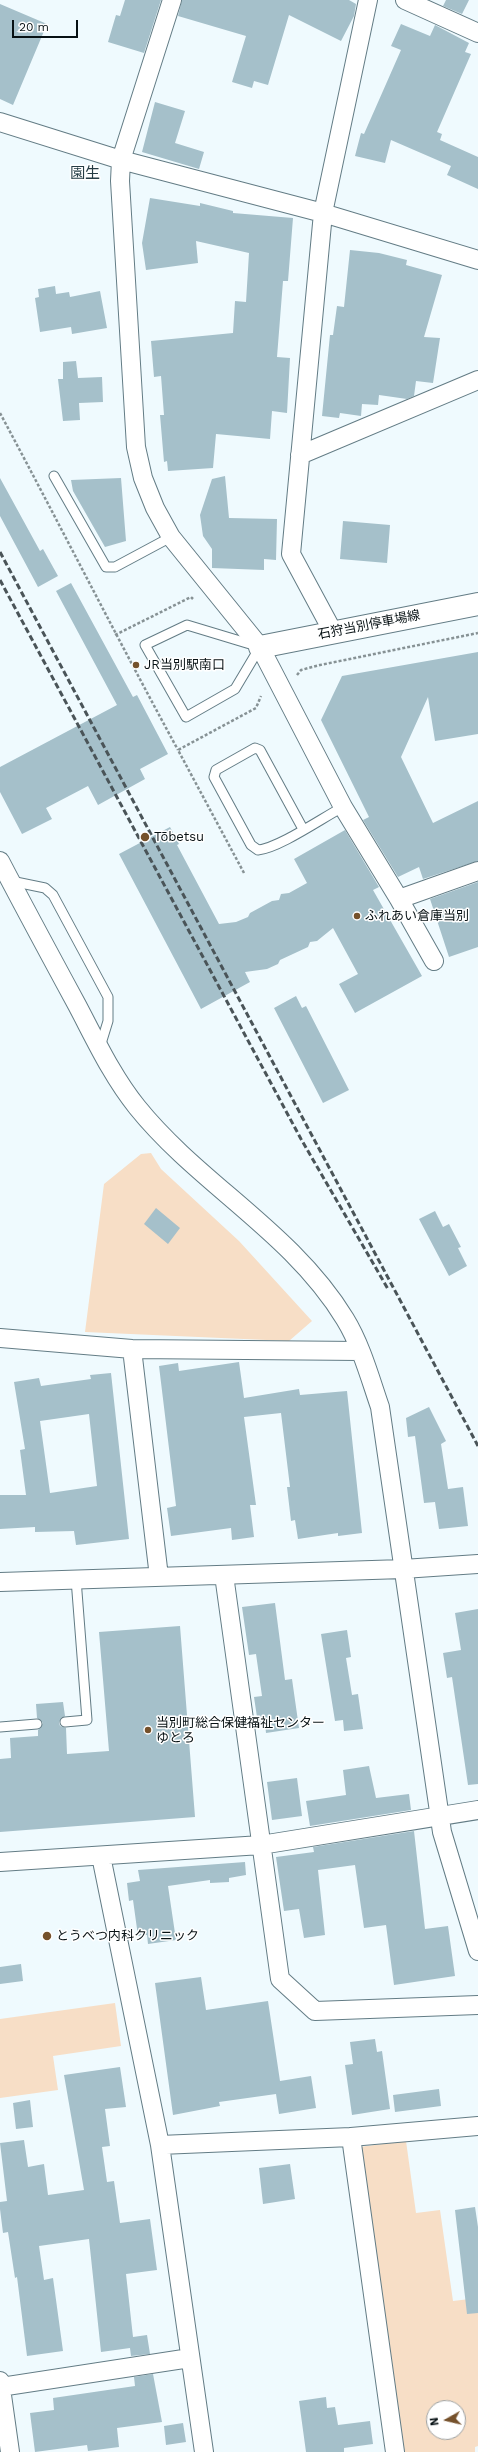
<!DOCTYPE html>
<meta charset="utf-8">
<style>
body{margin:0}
#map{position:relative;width:478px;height:2452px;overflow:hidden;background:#effafe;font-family:"Work Sans",sans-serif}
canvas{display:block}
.north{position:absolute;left:426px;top:2400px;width:40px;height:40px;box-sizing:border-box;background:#fff;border:1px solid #9ca0a1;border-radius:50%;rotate:262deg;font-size:11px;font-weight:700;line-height:16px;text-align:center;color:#071114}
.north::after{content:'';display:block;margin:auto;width:14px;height:18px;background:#75512b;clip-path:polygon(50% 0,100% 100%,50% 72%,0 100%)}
.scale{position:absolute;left:12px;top:20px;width:66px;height:18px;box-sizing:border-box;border:2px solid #071114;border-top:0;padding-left:5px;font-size:12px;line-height:14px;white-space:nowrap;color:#071114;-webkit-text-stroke:3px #fff;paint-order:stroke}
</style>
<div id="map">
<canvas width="478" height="2452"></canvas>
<div class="north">N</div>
<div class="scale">20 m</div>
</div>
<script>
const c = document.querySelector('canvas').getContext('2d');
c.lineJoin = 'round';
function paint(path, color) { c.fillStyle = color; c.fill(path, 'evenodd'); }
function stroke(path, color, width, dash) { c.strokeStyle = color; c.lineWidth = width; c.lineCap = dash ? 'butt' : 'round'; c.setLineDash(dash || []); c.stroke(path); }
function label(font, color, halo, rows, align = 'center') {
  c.font = font + ' "Work Sans","Noto Sans JP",sans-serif'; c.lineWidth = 3; c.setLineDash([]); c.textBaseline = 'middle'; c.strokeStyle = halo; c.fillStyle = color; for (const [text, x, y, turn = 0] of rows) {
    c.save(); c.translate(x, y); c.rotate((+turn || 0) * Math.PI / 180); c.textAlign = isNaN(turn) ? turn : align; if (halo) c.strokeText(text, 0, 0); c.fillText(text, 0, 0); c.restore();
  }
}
paint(new Path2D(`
 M151 1153 161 1169 239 1241 312 1321 289 1341 85 1332 104 1184 141 1154Z
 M115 2003 121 2046 53 2056 58 2090 0 2098V2019Z
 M406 2141 416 2213 440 2210 453 2301 478 2298V2446L475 2447V2452H401L359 2147ZM434 2408H458V2432H434Z`), '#f7dec6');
paint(new Path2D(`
 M125 0H161L144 53 108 42 116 15 120 16Z
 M182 0H349L356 4 354 16 341 41 289 15 268 85 254 81 252 88 232 82 246 36 178 16Z
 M446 0H469L462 14 443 6Z
 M0 4 47 24 13 105 0 99Z
 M401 24 430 36 435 25 469 43 465 52 471 54 437 132 442 134 440 140 478 157V189L447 175 451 166 391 140 385 163 355 156 361 133 364 134 401 50 391 46Z
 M155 102 185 111 175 143 204 152 199 169 142 152Z
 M150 198 200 206V203L233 211V213L293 218 288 281H283L277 357 290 358 287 413 272 411 270 439 216 434 213 468 168 471 167 461 164 462 160 415H164L161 376 154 377 151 341 233 333 235 301 246 302 249 253 196 241 198 263 146 270 142 243Z
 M350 250 379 253 407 260 406 265 442 275 424 337 440 338 433 383 416 381 414 396 407 399 379 395 378 405 362 404 361 416 340 413 339 418 322 416 330 335H333L337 306 344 307Z
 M55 286 56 294 69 292 70 297 100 291 107 328 72 334 71 327 40 332 35 298 39 297 38 289Z
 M76 361 78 378 102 377 103 402 79 403 80 420 63 421 58 379H63V362Z
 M225 476 229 518 277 519 276 560 264 559V570L212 568V549L203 536 200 515 212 479Z
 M0 478 40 551 43 549 58 576 38 587 0 516Z
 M121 478 126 541 105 547 73 491 71 480Z
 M343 521 390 525 387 563 340 559Z
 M71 583 133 697 137 695 168 754 140 769 145 779 98 805 88 786 46 808 52 819 22 834 0 792V767L117 705 56 591Z
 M478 652V734L435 741 428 697 401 757 433 823 478 801V861L423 879 419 867 398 877 363 820 369 817 321 720 342 676Z
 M170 827 179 844 177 845 219 924 236 922 248 917 250 913 272 901 279 900 281 894 289 893 307 883 294 859 345 830 379 887 373 890 422 976 355 1013 339 984 358 974 333 928 317 941 310 942 308 947 280 960 278 964 267 969 245 972 250 982 201 1009 119 854Z
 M478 882V947L449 957 430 899Z
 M296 996 302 1008 306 1006 349 1090 323 1103 274 1008Z
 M156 1208 180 1228 168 1244 144 1224Z
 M435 1211 443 1227 449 1224 461 1247 458 1248 467 1266 449 1276 419 1219Z
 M239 1362 244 1398 299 1389 300 1395 347 1391 362 1533 338 1536V1533L298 1539 295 1520 291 1521 287 1487H290L281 1413 244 1417 256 1505H250L254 1537 232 1540 231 1528 171 1536 167 1508 176 1506 159 1366 178 1363 179 1371Z
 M111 1373 129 1539 76 1545 74 1531 35 1532V1527L0 1529V1495H26L20 1450 25 1449 14 1382 39 1378 41 1386 91 1379 90 1375ZM89 1414 97 1486 50 1493 40 1421Z
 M429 1407 446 1441 441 1444 448 1489 463 1487 468 1526 439 1529 435 1502 424 1503 415 1436 408 1437 406 1418Z
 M275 1603 285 1680 292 1679 299 1728 266 1733 265 1723 258 1724 254 1697 262 1696 256 1654 249 1655 242 1607Z
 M478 1609V1784L468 1785 452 1677 447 1678 443 1653 461 1650 455 1613Z
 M180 1626 195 1817 0 1832V1759L11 1758 10 1738 38 1736V1730L43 1723 37 1718 36 1704 63 1702 65 1716 59 1722 60 1726 66 1728 67 1754 109 1751 99 1632Z
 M347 1630 351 1657 346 1658 352 1695 358 1694 363 1729 344 1731 343 1720 335 1721 321 1634Z
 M369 1766 376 1798 409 1794 411 1810 310 1826 306 1801 346 1795 343 1770Z
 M297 1778 302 1816 272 1820 267 1782Z
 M414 1831 425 1929 448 1926 455 1976 394 1985 386 1925 364 1928 355 1865 318 1870 325 1935 304 1938 299 1909 284 1911 276 1857 314 1852 313 1847Z
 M245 1862 246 1875 229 1878V1882L210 1883V1880L168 1886 176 1940 148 1944 147 1935 138 1936 133 1900 129 1901 127 1883 140 1881 138 1870Z
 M21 1964 23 1981 0 1984V1967Z
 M201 1977 206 2010 268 2001 280 2081 311 2076 316 2108 279 2114 276 2094 219 2102 220 2106 173 2115 155 1983Z
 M375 2039 377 2052 382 2051 390 2109 352 2115 345 2065 353 2064 350 2042Z
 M120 2067 126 2107 105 2109 110 2146 102 2147 107 2182 114 2181 120 2223 150 2219 157 2270 126 2274 133 2337 147 2335 150 2354 131 2356 130 2348 101 2352 89 2239 39 2246 44 2280 53 2278 63 2351 27 2356 17 2277 15 2278 8 2232 3 2233 0 2209V2202L7 2201 0 2143 24 2140 28 2167 44 2164 48 2195 84 2190 64 2075Z
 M439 2089 441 2106 395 2112 393 2095Z
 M30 2100 33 2127 16 2129 13 2103Z
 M290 2164 295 2199 263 2204 259 2168Z
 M475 2207 478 2227V2313L467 2314 455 2210Z
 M153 2374 162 2422 117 2428 119 2447 88 2451 87 2445 35 2452 30 2413 54 2410 53 2398 135 2386 134 2377Z
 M326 2397 327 2408 335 2407 338 2425 370 2421 373 2444 344 2448V2452H306L299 2401Z
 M183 2423 186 2442 166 2445 164 2426Z`), '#a5c0ca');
const service = new Path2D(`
 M54 476 106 567H115L171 537
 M187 625 260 647 235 689 186 717 145 645Z
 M303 829 260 750 255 748 216 770 214 777 251 845 258 850C279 848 322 818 343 807
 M11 881 45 888 53 895 108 997V1021L100 1047
 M65 1722 87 1720 76 1579
 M0 1727 37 1724`);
const minor = new Path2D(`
 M172 0 121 160 120 181 136 447 143 478 155 508 171 537 260 647 343 807 399 899 434 961
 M405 0 478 33
 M0 122 121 160 323 213 478 260
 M300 455 478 380
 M333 632 291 554 323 213 368 0
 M0 861C25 909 51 957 77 1005 95 1039 112 1076 137 1107 199 1184 292 1232 345 1319 361 1345 370 1378 380 1407L442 1832 478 1951
 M399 899 478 871
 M0 1338 132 1349 360 1351
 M132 1349 159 1577
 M224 1575 280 1979 315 2011 478 2005
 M0 1582 403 1569 478 1564
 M101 1856 160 2145 204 2452
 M0 1862 261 1845 478 1810
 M351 2137 395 2452
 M160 2145 351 2137 478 2126
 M0 2381 10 2452
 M0 2387 190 2358`);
const secondary = new Path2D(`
 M260 647 478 604`);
stroke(service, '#637c85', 11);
stroke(minor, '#637c85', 20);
stroke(secondary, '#637c85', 24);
stroke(new Path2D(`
 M0 413C60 525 117 638 178 750
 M115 635 191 597 193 599
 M297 675 301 670 320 665 478 633
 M244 873 178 750 256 708 261 696`), '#879295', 2.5, [3, 2]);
stroke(service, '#fff', 9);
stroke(minor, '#fff', 18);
stroke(secondary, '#fff', 22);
stroke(new Path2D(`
 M0 552 478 1446
 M0 580 301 1139 388 1289`), '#4a5458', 3, [6, 3]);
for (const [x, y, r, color] of [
 [136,665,4,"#75512b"],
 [145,837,5,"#75512b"],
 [357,916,4,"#75512b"],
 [148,1730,4,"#75512b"],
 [47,1936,5,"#75512b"]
]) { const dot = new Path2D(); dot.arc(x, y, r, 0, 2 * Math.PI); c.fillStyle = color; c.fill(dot); stroke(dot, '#fff', 1.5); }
label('13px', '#071114', '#fff', [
 ["石狩当別停車場線",369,625,-11]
]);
label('13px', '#071114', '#fff', [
 ["JR当別駅南口",144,665],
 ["Tōbetsu",154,837],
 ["ふれあい倉庫当別",365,916],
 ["当別町総合保健福祉センター",156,1723],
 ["ゆとろ",156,1738],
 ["とうべつ内科クリニック",56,1936]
], 'left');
label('15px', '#253c44', '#fff', [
 ["園生",85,174]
]);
</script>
